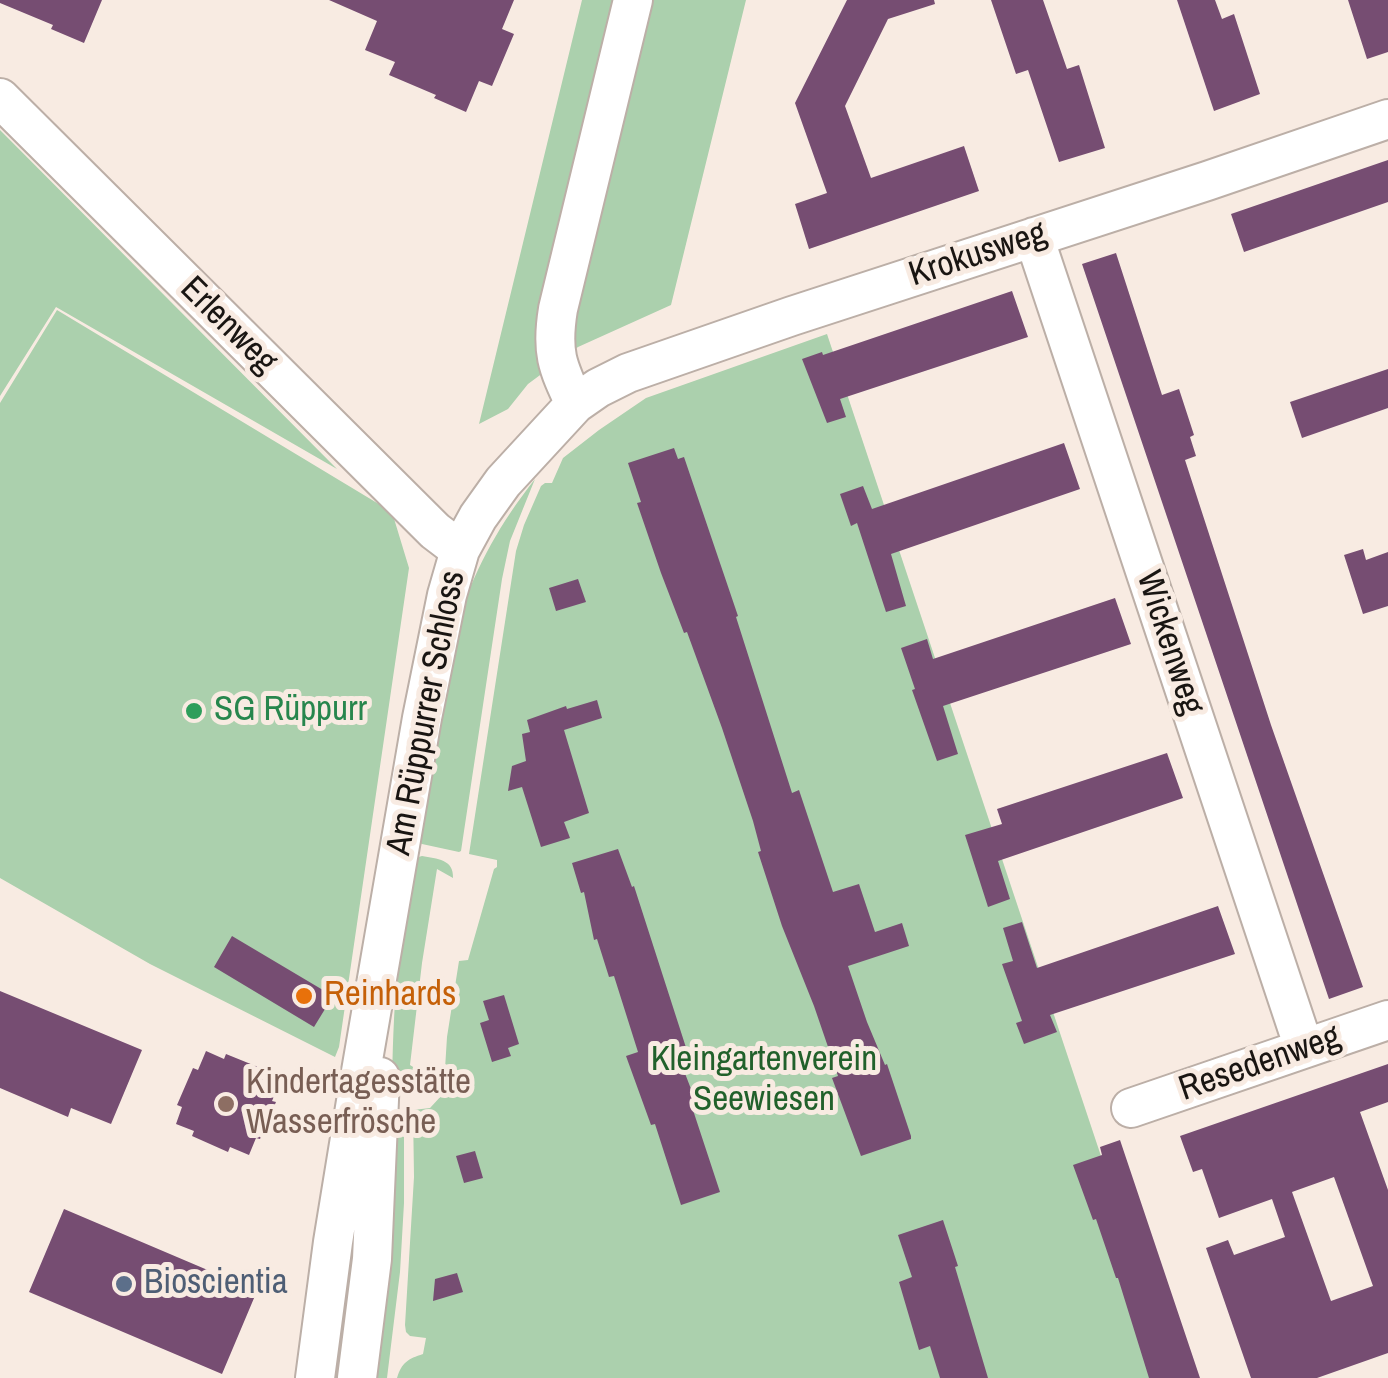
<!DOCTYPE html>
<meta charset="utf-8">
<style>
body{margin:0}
canvas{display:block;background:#f8ebe2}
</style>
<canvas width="1388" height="1378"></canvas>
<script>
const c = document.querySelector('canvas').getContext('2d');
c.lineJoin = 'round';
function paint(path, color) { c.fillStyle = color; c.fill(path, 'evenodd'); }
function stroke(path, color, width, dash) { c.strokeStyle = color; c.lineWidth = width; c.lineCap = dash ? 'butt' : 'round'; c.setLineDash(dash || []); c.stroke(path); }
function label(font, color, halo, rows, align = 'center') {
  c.font = font + ' "Archivo Narrow",sans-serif'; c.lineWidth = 10; c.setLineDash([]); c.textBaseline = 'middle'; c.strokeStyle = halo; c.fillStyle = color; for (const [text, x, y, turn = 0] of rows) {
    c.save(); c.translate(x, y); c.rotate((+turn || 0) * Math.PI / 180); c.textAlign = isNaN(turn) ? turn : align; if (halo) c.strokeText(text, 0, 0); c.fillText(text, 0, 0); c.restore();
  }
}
paint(new Path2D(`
 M582 0H746L671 305 578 347 528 384 508 409 479 424Z
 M0 130 337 469 56 307 0 396Z
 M57 310 392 512 409 568 339 1047 335 1057 150 964 0 878V403Z
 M827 334 1175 1378H397C402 1362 408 1359 423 1354L426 1338 410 1336 406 1332 405 1325 414 1177 413 1110 430 1108 442 1095 444 1085 447 1037 459 961 468 960 494 869 497 867V860L469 854 516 551 524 525 541 486 545 483H552L563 458 599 430 646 398Z
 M535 479 510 541 502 579 461 851 459 852 422 844 417 841 459 616C479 562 499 525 535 479Z
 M422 856C437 859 454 859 453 878L437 869 422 963 410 1065 429 1077 424 1092 397 1096 392 1091C393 1013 397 934 415 858Z
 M404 1111V1203L400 1272 387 1378H370L394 1112Z`), '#abd0ad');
paint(new Path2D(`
 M0 0H102L84 43 51 29 53 25 0 3Z
 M329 0H514L502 29 514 34 492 86 479 81 466 112 434 98 436 95 389 75 395 62 365 50 377 21Z
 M847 0H934L935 4 888 19 845 106 871 178 964 146 979 191 809 249 795 204 827 193 795 103Z
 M991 0H1043L1067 69 1079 65 1105 148 1059 162 1028 70 1016 74Z
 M1177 0H1215L1222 19 1234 14 1260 94 1214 111Z
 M1348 0H1388V52L1367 59Z
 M1388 160V202L1244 252 1231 214Z
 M1116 253 1162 395 1179 389 1194 435 1190 437 1196 456 1185 460 1271 725 1363 987 1329 999 1082 264Z
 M1012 291 1028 337 840 399 846 417 827 423 802 359 822 352 823 355Z
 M1388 369V408L1302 438 1290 402Z
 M1064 443 1080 489 891 554 906 606 886 612 857 523 851 526 840 494 863 486 872 509Z
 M674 448 678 459 684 457 738 616 736 617 792 793 799 790 833 892 859 884 875 932 902 923 909 946 848 966 867 1022 885 1065 887 1064 911 1136V1139L861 1156 832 1078 838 1076 814 1006 782 926 758 852 761 851 753 821 722 728 687 632 684 633 661 573 637 503 641 502 628 463Z
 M1363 549 1366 560 1388 552V606L1363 614 1344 555Z
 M578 579 586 602 556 611 549 588Z
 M1115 598 1131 644 943 706 958 754 937 761 912 690 915 689 901 648 927 639 933 659Z
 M597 700 602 718 564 730 589 813 564 822 570 838 541 847 522 787 508 791 512 766 526 761 522 734 530 732 527 720 566 706 567 709Z
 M1167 753 1183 798 998 861 1010 899 988 907 965 835 1002 824 997 809Z
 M618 849 632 887 634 886 690 1060 681 1063 696 1102 691 1104 720 1192 681 1205 655 1124 651 1125 626 1056 638 1052 614 976 609 977 597 939 594 940 584 892 581 893 572 863Z
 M1218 906 1235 954 1050 1015 1057 1032 1024 1044 1016 1023 1022 1021 1002 964 1013 961 1003 928 1022 922 1037 968Z
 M232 936 333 996 314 1027 214 967Z
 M0 991 142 1050 111 1124 71 1108 68 1117 0 1088Z
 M504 995 519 1044 508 1048 511 1056 492 1062 480 1023 489 1020 483 1001Z
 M206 1051 224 1059 226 1054 263 1069 261 1075 280 1082 272 1101 276 1102 260 1139 256 1138 249 1155 230 1147 228 1152 192 1136 194 1131 176 1124 182 1107 177 1105 193 1068 198 1070Z
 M1388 1064V1102L1360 1112 1388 1190V1353L1317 1378H1251L1206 1248 1228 1240 1234 1255 1285 1237 1272 1199 1219 1218 1202 1169 1193 1172 1180 1136ZM1334 1177 1373 1286 1331 1301 1292 1192Z
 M1120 1140 1200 1378H1149L1118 1278H1116L1096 1219 1093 1220 1073 1165 1102 1155 1100 1147Z
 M475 1151 483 1178 464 1183 456 1156Z
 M64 1209 257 1291 222 1374 29 1292Z
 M943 1220 958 1266 955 1267 988 1378H940L930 1346 919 1350 899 1282 912 1277 898 1235Z
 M457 1273 463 1292 433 1301 435 1279Z`), '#764d72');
const minor = new Path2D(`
 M0 98 435 531 460 550
 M1034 237 1304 1048
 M575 404C557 366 551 352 558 309L633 0
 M1131 1108 1388 1020
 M315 1378 333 1242 359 1083 422 718 447 595 460 550 478 517 503 482 575 404 598 388 628 373 792 316 1207 181 1388 119
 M357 1378 372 1259 380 1077`);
stroke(minor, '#bcafa7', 42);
stroke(minor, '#fff', 38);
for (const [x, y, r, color] of [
 [194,711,10,"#2e9e5b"],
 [304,996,10,"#e8710a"],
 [226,1104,10,"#8d6e63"],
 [124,1284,10,"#5c6f8a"]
]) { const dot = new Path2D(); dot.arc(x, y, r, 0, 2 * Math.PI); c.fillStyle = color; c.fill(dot); stroke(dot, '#f8ebe2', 4); }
label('35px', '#191512', '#f8ebe2', [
 ["Krokusweg",978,255,-18],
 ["Erlenweg",228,326,45],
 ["Wickenweg",1169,643,72],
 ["Am Rüppurrer Schloss",427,713,-79],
 ["Resedenweg",1260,1064,-19]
]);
label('35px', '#27864d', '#f8ebe2', [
 ["SG Rüppurr",214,711]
], 'left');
label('35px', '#c56008', '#f8ebe2', [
 ["Reinhards",324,996]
], 'left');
label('35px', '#21612b', '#f8ebe2', [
 ["Kleingartenverein",764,1061],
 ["Seewiesen",764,1101]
]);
label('35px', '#785e54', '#f8ebe2', [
 ["Kindertagesstätte",246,1084],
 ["Wasserfrösche",246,1124]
], 'left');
label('35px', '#4e5e75', '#f8ebe2', [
 ["Bioscientia",144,1284]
], 'left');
</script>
